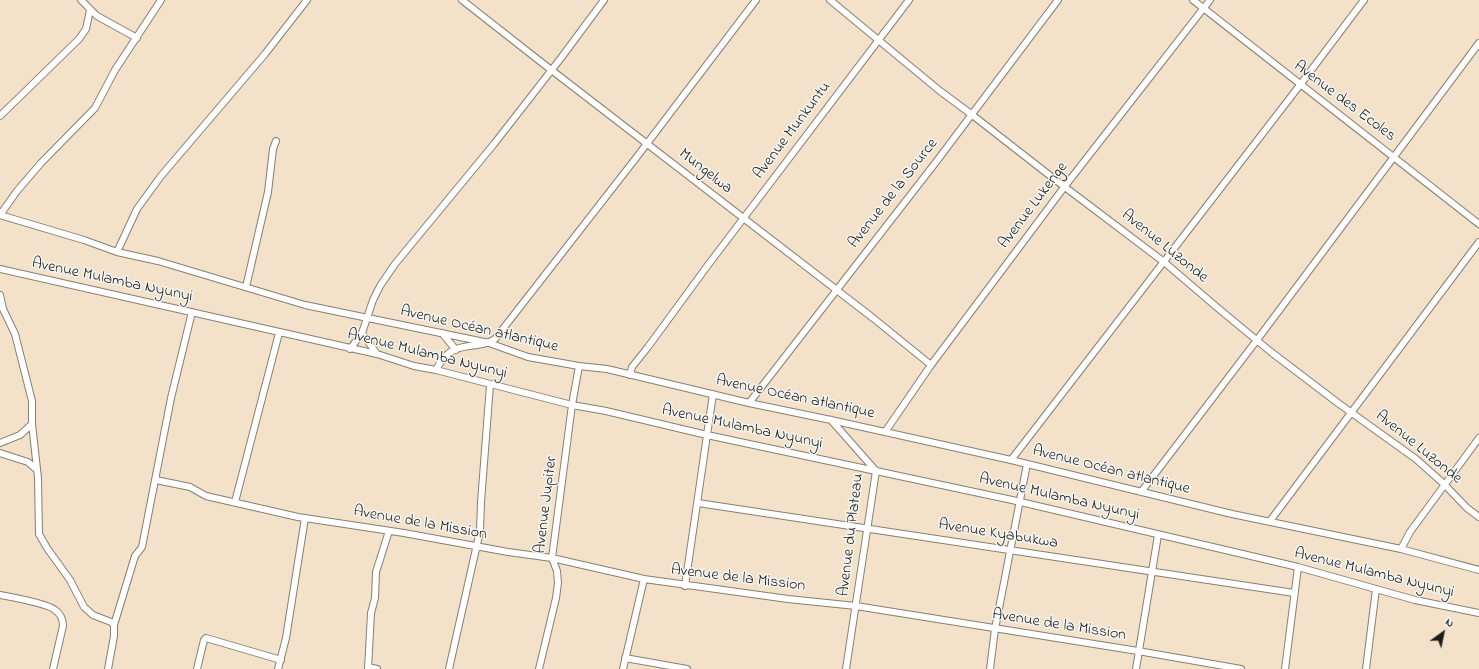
<!DOCTYPE html>
<meta charset="utf-8">
<style>
body{margin:0}
#map{position:relative;width:1479px;height:669px;overflow:hidden;background:#f3e2c9;font-family:"Indie Flower",sans-serif}
canvas{display:block}
.north{position:absolute;left:1423px;top:613px;width:40px;height:40px;-webkit-text-stroke:3px #f6f6f2;paint-order:stroke;rotate:33deg;font-size:11px;font-weight:700;line-height:16px;text-align:center;color:#1c1c1c}
.north::after{content:'';display:block;margin:auto;width:14px;height:18px;background:#1c1c1c;clip-path:polygon(50% 0,100% 100%,50% 72%,0 100%)}
</style>
<div id="map">
<canvas width="1479" height="669"></canvas>
<div class="north">N</div>
</div>
<script>
const c = document.querySelector('canvas').getContext('2d');
c.lineJoin = 'round';
function stroke(path, color, width, dash) { c.strokeStyle = color; c.lineWidth = width; c.lineCap = dash ? 'butt' : 'round'; c.setLineDash(dash || []); c.stroke(path); }
function label(font, color, halo, rows, align = 'center') {
  c.font = font + ' "Indie Flower",sans-serif'; c.lineWidth = 3; c.setLineDash([]); c.textBaseline = 'middle'; c.strokeStyle = halo; c.fillStyle = color; for (const [text, x, y, turn = 0] of rows) {
    c.save(); c.translate(x, y); c.rotate((+turn || 0) * Math.PI / 180); c.textAlign = isNaN(turn) ? turn : align; if (halo) c.strokeText(text, 0, 0); c.fillText(text, 0, 0); c.restore();
  }
}
const minor = new Path2D(`
 M81 0 97 16 137 38
 M462 0 541 62 873 318 931 365
 M830 0 940 91 971 114 1053 178 1164 262 1219 309 1271 352 1338 403 1416 459 1444 484 1467 508 1479 517
 M1193 0 1479 224
 M0 116 79 39 86 29 90 10
 M0 215 84 240 117 252 158 261 305 305 489 343 528 357 579 366 607 369 749 403 831 420 1011 460 1232 514 1401 549 1479 570
 M0 215 17 191 41 163 95 108 115 70 161 0
 M117 252 137 209 161 176 265 54 307 0
 M0 269 377 354 414 366 436 370 572 405 606 411 707 435 1012 500 1298 567 1415 600 1479 613
 M246 287 268 192 273 149 276 141
 M0 295 3 309 15 334 32 401V424L38 478 39 534 47 548 70 580 84 607 93 615 111 622 114 625V636L108 669
 M362 333 377 354
 M442 333 456 350
 M350 349 362 333 373 300 380 286 395 264 494 144 561 58 604 0
 M436 370C446 350 456 347 477 345 485 344 489 343 495 339L636 158 756 0
 M630 375 632 367 648 347 708 265 909 0
 M749 403 936 162 1058 0
 M831 420 876 471 846 669
 M885 432 931 365 1065 186 1210 0
 M0 443 20 435 32 424
 M0 453 28 462 37 470
 M1011 460 1300 85 1364 0
 M156 480 190 487 206 496 298 517 404 533 508 552 552 558 644 579 788 599 856 606 1138 651 1241 669
 M1141 492 1257 340 1479 43
 M235 502 279 333
 M698 503 1294 593
 M1270 521 1479 242
 M1401 549 1410 532 1479 438
 M685 586 713 394
 M0 595C11 597 48 604 55 610 61 614 63 619 63 626L53 669
 M114 625 135 556 142 547 171 398 192 312
 M625 658 687 669
 M368 667 377 669
 M197 669 204 640 206 638 281 660
 M278 669 286 638 305 518
 M368 669 371 613 375 598 376 572 389 531
 M449 669 480 531 481 502 490 385
 M539 669 556 598 558 583 557 571 552 558 572 405 579 366
 M623 669 644 579
 M990 669 995 629 1027 464
 M1136 669 1158 535
 M1285 669 1298 567
 M1366 669 1376 589`);
stroke(minor, '#887f72', 8);
stroke(minor, '#fff', 6);
label('16px', '#1c1c1c', '#f6f6f2', [
 ["Avenue des Ecoles",1344,102,37],
 ["Avenue Munkuntu",793,131,-53],
 ["Mungelwa",705,172,38],
 ["Avenue de la Source",894,194,-52],
 ["Avenue Lukenge",1034,206,-53],
 ["Avenue Luzonde",1164,247,39],
 ["Avenue Mulamba Nyunyi",112,281,12],
 ["Avenue Océan atlantique",479,330,13],
 ["Avenue Mulamba Nyunyi",427,355,14],
 ["Avenue Océan atlantique",795,398,12],
 ["Avenue Mulamba Nyunyi",742,428,12],
 ["Avenue Luzonde",1418,448,39],
 ["Avenue Océan atlantique",1111,471,14],
 ["Avenue Mulamba Nyunyi",1059,498,13],
 ["Avenue Jupiter",547,505,-83],
 ["Avenue de la Mission",420,524,10],
 ["Avenue du Plateau",852,535,-83],
 ["Avenue Kyabukwa",998,535,9],
 ["Avenue Mulamba Nyunyi",1374,574,14],
 ["Avenue de la Mission",738,579,7],
 ["Avenue de la Mission",1059,626,9]
]);
</script>
